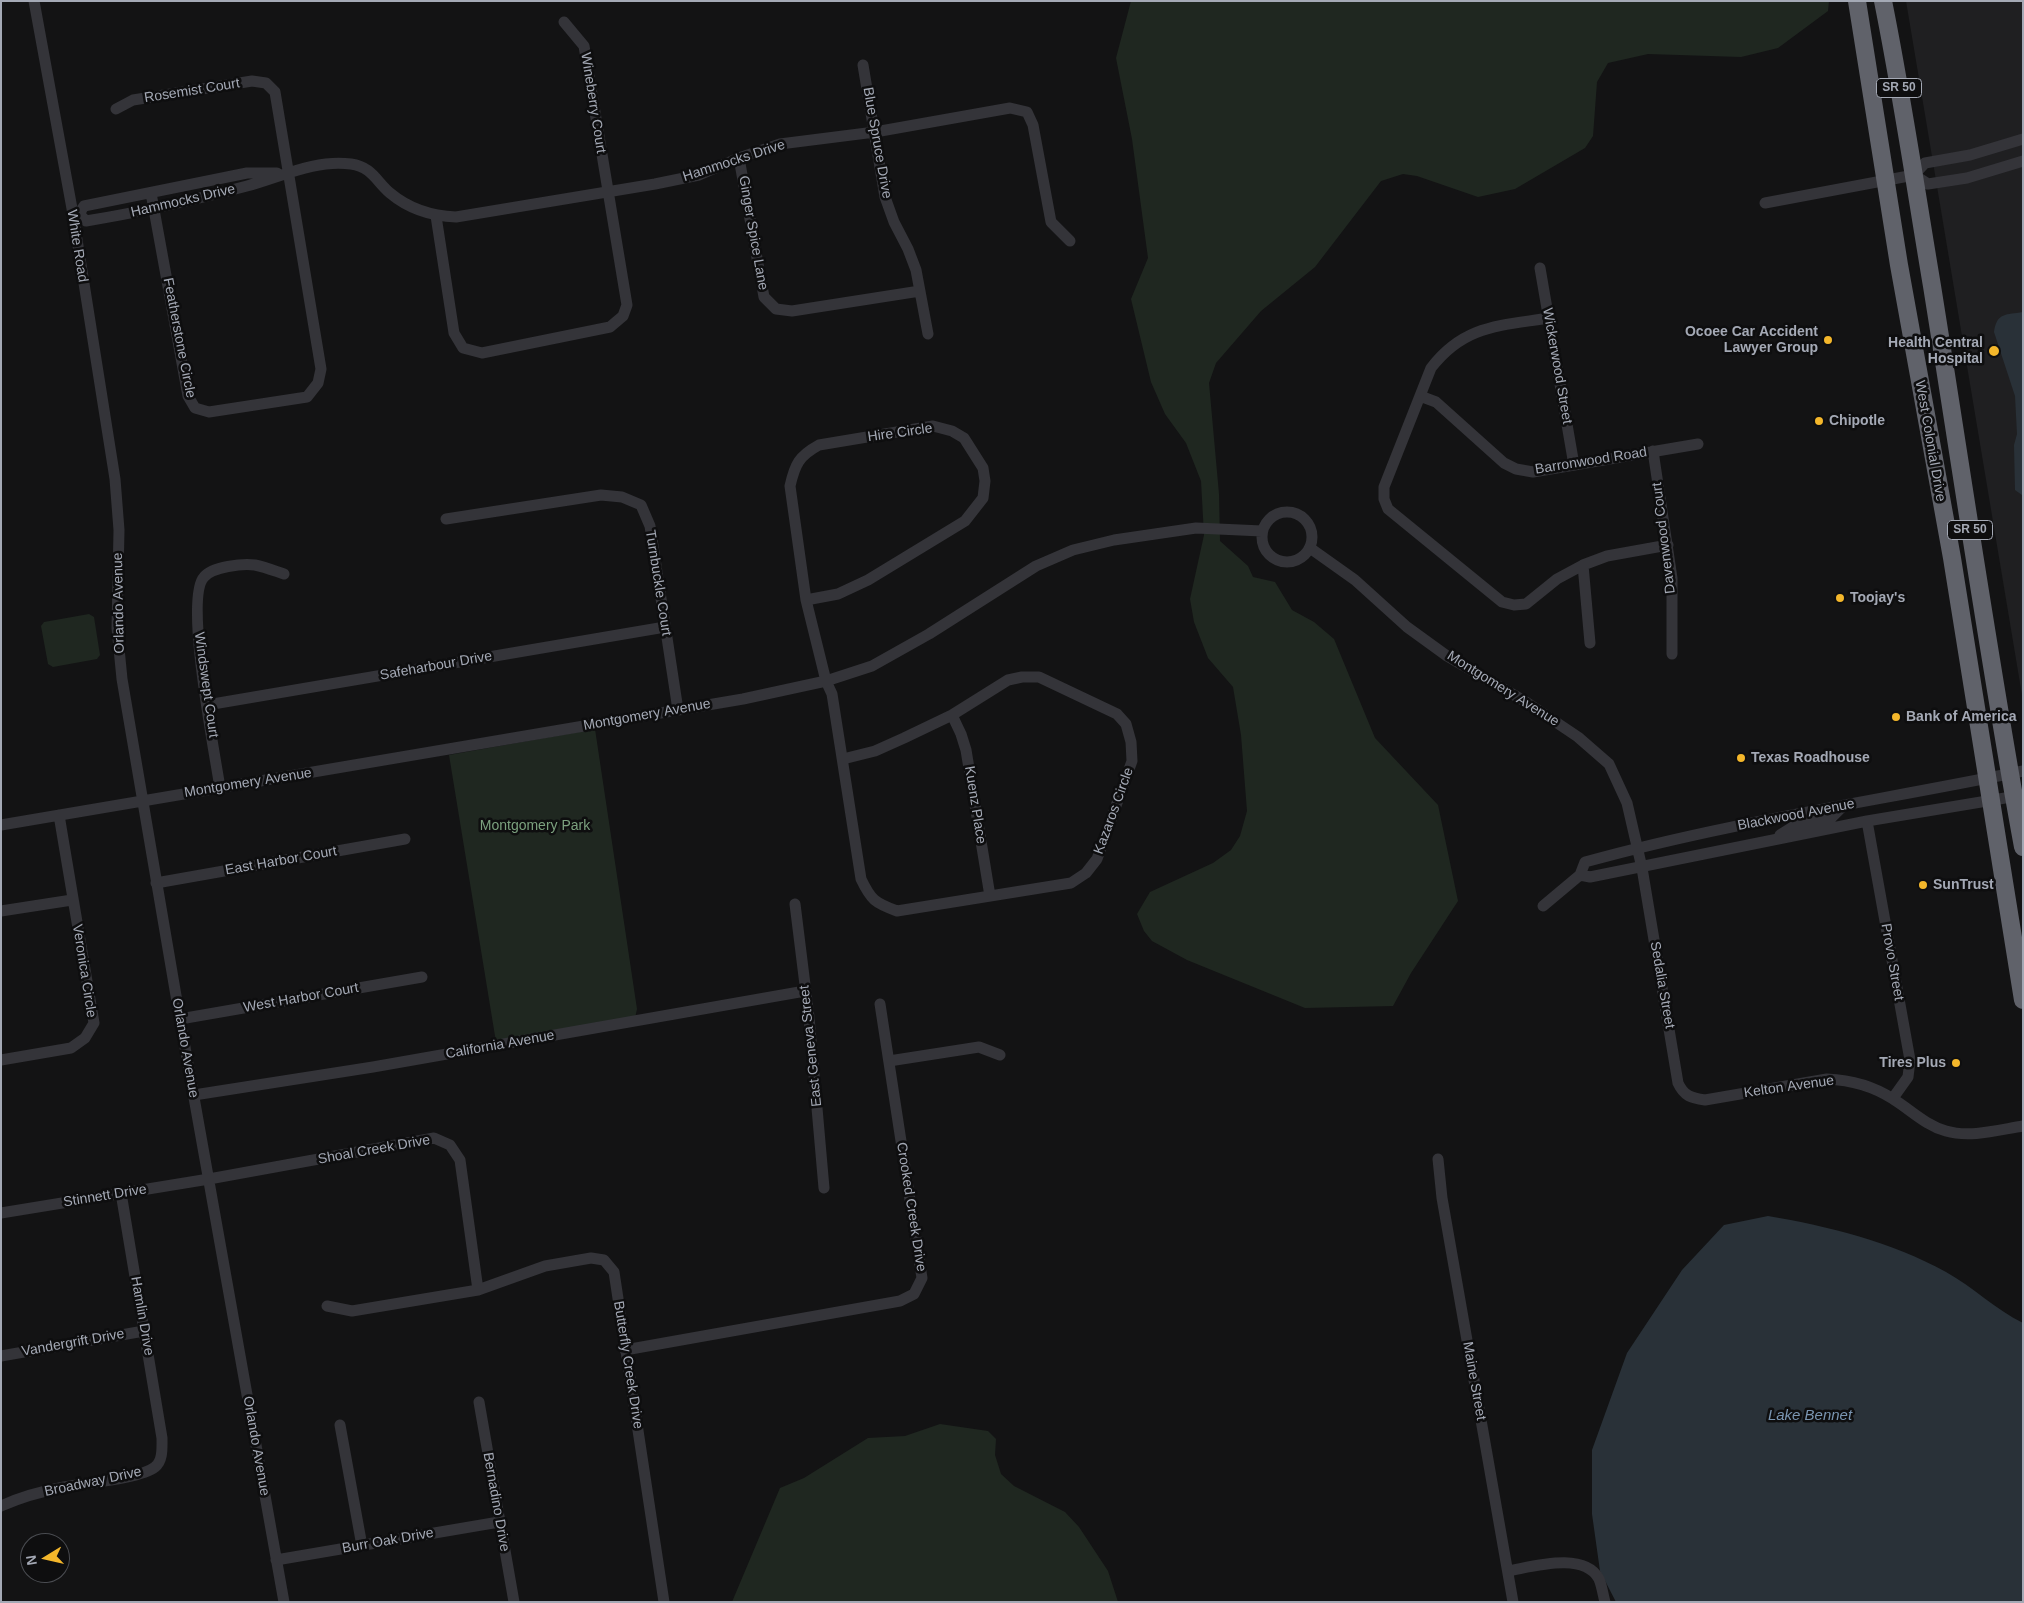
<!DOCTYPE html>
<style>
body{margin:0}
#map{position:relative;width:2024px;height:1603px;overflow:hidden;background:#131314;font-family:Arial,sans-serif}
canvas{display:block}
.frame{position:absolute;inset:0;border:2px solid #a4a9b5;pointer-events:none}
.north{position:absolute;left:20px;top:1533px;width:50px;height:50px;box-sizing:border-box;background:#0e0e0f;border:1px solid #4a4c51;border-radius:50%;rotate:261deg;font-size:14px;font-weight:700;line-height:20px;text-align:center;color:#a4a9b5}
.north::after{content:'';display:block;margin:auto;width:18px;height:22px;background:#f4b72b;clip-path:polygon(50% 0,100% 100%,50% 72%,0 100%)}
</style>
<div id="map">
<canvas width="2024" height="1603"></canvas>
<div class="frame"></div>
<div class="north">N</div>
</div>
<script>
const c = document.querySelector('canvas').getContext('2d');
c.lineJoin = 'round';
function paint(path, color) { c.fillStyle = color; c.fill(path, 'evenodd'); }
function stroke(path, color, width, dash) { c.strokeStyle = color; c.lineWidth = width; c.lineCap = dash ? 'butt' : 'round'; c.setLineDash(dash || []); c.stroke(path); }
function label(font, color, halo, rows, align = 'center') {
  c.font = font + ' Arial,sans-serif'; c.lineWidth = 5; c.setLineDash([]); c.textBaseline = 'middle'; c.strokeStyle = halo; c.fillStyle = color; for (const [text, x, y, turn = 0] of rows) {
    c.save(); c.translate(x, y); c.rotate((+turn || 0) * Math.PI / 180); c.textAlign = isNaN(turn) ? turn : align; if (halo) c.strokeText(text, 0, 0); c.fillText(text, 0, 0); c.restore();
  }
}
paint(new Path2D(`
 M1906 1H2023V701Z`), '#1f1f21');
paint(new Path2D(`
 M1131 1H1829L1828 11 1778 48 1741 57 1648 54 1608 63 1597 82 1593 136 1585 148 1515 189 1478 197 1417 176 1403 174 1381 181 1315 267 1261 311 1216 363 1209 383 1219 494 1220 541 1248 566 1253 577 1275 582 1292 610 1314 622 1334 639 1375 738 1438 805 1458 901 1411 973 1393 1006 1305 1008 1187 960 1152 941 1144 931 1137 914 1150 892 1213 863 1231 850 1240 836 1247 811 1241 735 1233 687 1208 658 1194 622 1190 599 1204 535 1201 481 1186 443 1165 414 1151 382 1131 299 1148 258 1132 139 1116 58Z
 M89 614 94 617 100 655 97 659 53 667 48 664 41 626 44 622Z
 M595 729 637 1009 635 1018 496 1042 449 755Z
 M940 1424 988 1431 996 1439 995 1455 1001 1474 1014 1486 1065 1512 1079 1527 1108 1571 1118 1602H732L780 1488 804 1478 868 1438 905 1436Z`), '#1f2720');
paint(new Path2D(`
 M2023 312V494L2022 495 2015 490 2014 445 2017 434 2015 396 1994 332C1997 312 2006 315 2023 312Z
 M1768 1216C1828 1226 1892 1242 1946 1272 1973 1287 1995 1309 2023 1323V1602H1616L1600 1571 1592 1514V1450L1627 1353 1682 1270 1724 1225Z`), '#293138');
stroke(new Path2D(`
 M34 1 73 214 115 479 119 530 117 628 122 679 180 1019 284 1602
 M863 65 885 197 894 222 908 249 916 270 928 334
 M116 109 133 100 252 81 266 83 275 92 321 369 318 383 307 397 209 412 195 408 188 396 151 193
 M739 158 764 297 776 309 792 311 920 291
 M1914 175 1928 184 1967 178 2023 161
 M1765 203 1914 175 1925 163 1970 155 2023 139
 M79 214 86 221C141 212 194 200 247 186 280 177 316 159 351 164 372 167 376 181 390 193 409 209 431 216 456 217L655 184 699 175 739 158 780 144 875 132 1010 108 1027 112 1033 125 1051 222 1070 241
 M79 214 84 206 247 173H277
 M436 216 454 333 463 348 482 353 610 327 623 316 627 305 584 46 564 22
 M1540 268 1574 465
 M1549 318C1499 326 1464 325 1431 368L1384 487V499L1388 509 1502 602 1514 605 1526 604 1557 579 1583 565 1607 556 1668 545
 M1420 396 1436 402 1504 463 1516 469 1533 472 1698 444
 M1653 451 1672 578V654
 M1262 537a25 25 0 1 1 50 0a25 25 0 1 1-50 0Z
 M446 519 601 495 622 497 641 505 650 526 678 710
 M1310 548 1355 580 1407 627 1447 656 1526 702 1578 737 1609 764 1627 803 1642 868 1678 1083C1684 1096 1691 1098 1705 1100L1827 1079C1851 1080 1873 1086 1893 1099 1911 1110 1925 1125 1946 1131 1970 1138 1998 1130 2023 1126
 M1583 565 1590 643
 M806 600 838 594 868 580 965 521 983 498 985 481 983 468 964 438 952 431 933 426 819 445C799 456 795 464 790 486L806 600 826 681 832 694 861 879C871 900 875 903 897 911L1071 883 1086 873 1097 859 1132 761 1131 742 1126 724 1117 714 1039 677H1022L1008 680 952 715 904 738 875 751 843 759
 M207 705 665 627
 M952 715 961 734 966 750 990 896
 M220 788C215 754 184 598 204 577 212 567 243 563 255 565 265 567 275 571 284 574
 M1867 821 1910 1060 1908 1077 1893 1098
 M1 825 743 699 826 681 872 666 929 634 1036 566 1073 550 1114 540 1196 528 1262 531
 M1780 835 1796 825 1831 818 1844 805
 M1580 875 1590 877 1867 821 2023 795
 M156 883 405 839
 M795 904 809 1017 824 1188
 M1543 906 1580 875 1585 862C1729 822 1877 801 2023 771
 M1 911 72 900
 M180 1019 422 977
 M1 1060 71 1048 85 1038 94 1023 59 815
 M889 1061 979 1047 1000 1055
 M194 1095 373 1067 805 991
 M1438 1159 1442 1198 1513 1602
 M1 1213 209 1179 434 1138 450 1145 460 1160 478 1290
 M327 1306 352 1311 478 1290 545 1266 591 1258 604 1260 614 1272 664 1602
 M625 1350 900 1301 914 1294 922 1278 880 1004
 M1 1356 144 1331
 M479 1402 514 1602
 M340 1425 362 1546
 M1 1506C21 1497 43 1491 64 1487 84 1483 140 1479 155 1467 163 1461 162 1448 162 1438L121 1193
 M276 1560 499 1522
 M1508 1571C1532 1567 1584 1551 1599 1579 1602 1586 1603 1595 1605 1602`), '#343439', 11);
stroke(new Path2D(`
 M1857 1 1899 265 1952 558 2023 1000
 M1883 1C1902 95 1916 191 1932 286 1962 473 1989 661 2023 847`), '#60626a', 18);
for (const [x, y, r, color] of [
 [1828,340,5,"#f4b72b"],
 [1994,351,6,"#f4b72b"],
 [1819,421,5,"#f4b72b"],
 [1840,598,5,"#f4b72b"],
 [1896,717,5,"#f4b72b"],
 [1741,758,5,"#f4b72b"],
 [1923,885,5,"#f4b72b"],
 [1956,1063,5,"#f4b72b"]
]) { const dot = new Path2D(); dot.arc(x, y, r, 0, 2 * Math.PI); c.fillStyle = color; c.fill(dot); stroke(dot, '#0e0e0f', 2); }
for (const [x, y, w] of [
 [1899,88,45],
 [1970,530,45]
]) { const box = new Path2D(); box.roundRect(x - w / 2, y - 9.5, w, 19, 4); c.fillStyle = '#0e0e0f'; c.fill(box); stroke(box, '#a4a9b5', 1); }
label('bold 12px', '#a4a9b5', null, [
 ["SR 50",1899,88],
 ["SR 50",1970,530]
]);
label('14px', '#a4a9b5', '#0e0e0f', [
 ["Rosemist Court",192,91,-9],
 ["Wineberry Court",593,103,81],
 ["Blue Spruce Drive",877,143,80],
 ["Hammocks Drive",734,161,-18],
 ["Hammocks Drive",183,201,-13],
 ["Ginger Spice Lane",753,233,80],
 ["White Road",77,246,81],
 ["Featherstone Circle",179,338,79],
 ["Wickerwood Street",1557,366,80],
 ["Hire Circle",900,433,-8],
 ["West Colonial Drive",1930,441,80],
 ["Barronwood Road",1591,461,-9],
 ["Davenwood Court",1664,538,-97],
 ["Turnbuckle Court",658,583,81],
 ["Orlando Avenue",119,603,-91],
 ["Safeharbour Drive",436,666,-10],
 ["Windswept Court",206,685,82],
 ["Montgomery Avenue",1503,689,32],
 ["Montgomery Avenue",647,715,-10],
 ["Montgomery Avenue",248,783,-9],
 ["Kuenz Place",975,805,81],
 ["Kazaros Circle",1114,811,-70],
 ["Blackwood Avenue",1796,815,-11],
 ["East Harbor Court",281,861,-10],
 ["Provo Street",1892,962,80],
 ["Veronica Circle",84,971,81],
 ["Sedalia Street",1662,985,80],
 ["West Harbor Court",301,998,-10],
 ["California Avenue",500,1045,-10],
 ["East Geneva Street",811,1046,-96],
 ["Orlando Avenue",185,1048,80],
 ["Kelton Avenue",1789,1087,-8],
 ["Shoal Creek Drive",374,1150,-10],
 ["Stinnett Drive",105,1196,-9],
 ["Crooked Creek Drive",911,1207,81],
 ["Hamlin Drive",142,1316,80],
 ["Vandergrift Drive",73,1343,-10],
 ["Butterfly Creek Drive",628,1365,81],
 ["Maine Street",1474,1381,80],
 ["Orlando Avenue",256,1446,80],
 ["Broadway Drive",93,1482,-12],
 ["Bernadino Drive",496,1502,80],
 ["Burr Oak Drive",388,1541,-10]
]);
label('bold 14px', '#a4a9b5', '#0e0e0f', [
 ["Ocoee Car Accident",1818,332,"right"],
 ["Lawyer Group",1818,348,"right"],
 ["Health Central",1983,343,"right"],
 ["Hospital",1983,359,"right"],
 ["Chipotle",1829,421],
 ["Toojay's",1850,598],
 ["Bank of America",1906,717],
 ["Texas Roadhouse",1751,758],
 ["SunTrust",1933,885],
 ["Tires Plus",1946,1063,"right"]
], 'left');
label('14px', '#7ba07e', '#0e0e0f', [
 ["Montgomery Park",535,826]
]);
label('italic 15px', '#7a95b1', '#0e0e0f', [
 ["Lake Bennet",1810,1416]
]);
</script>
